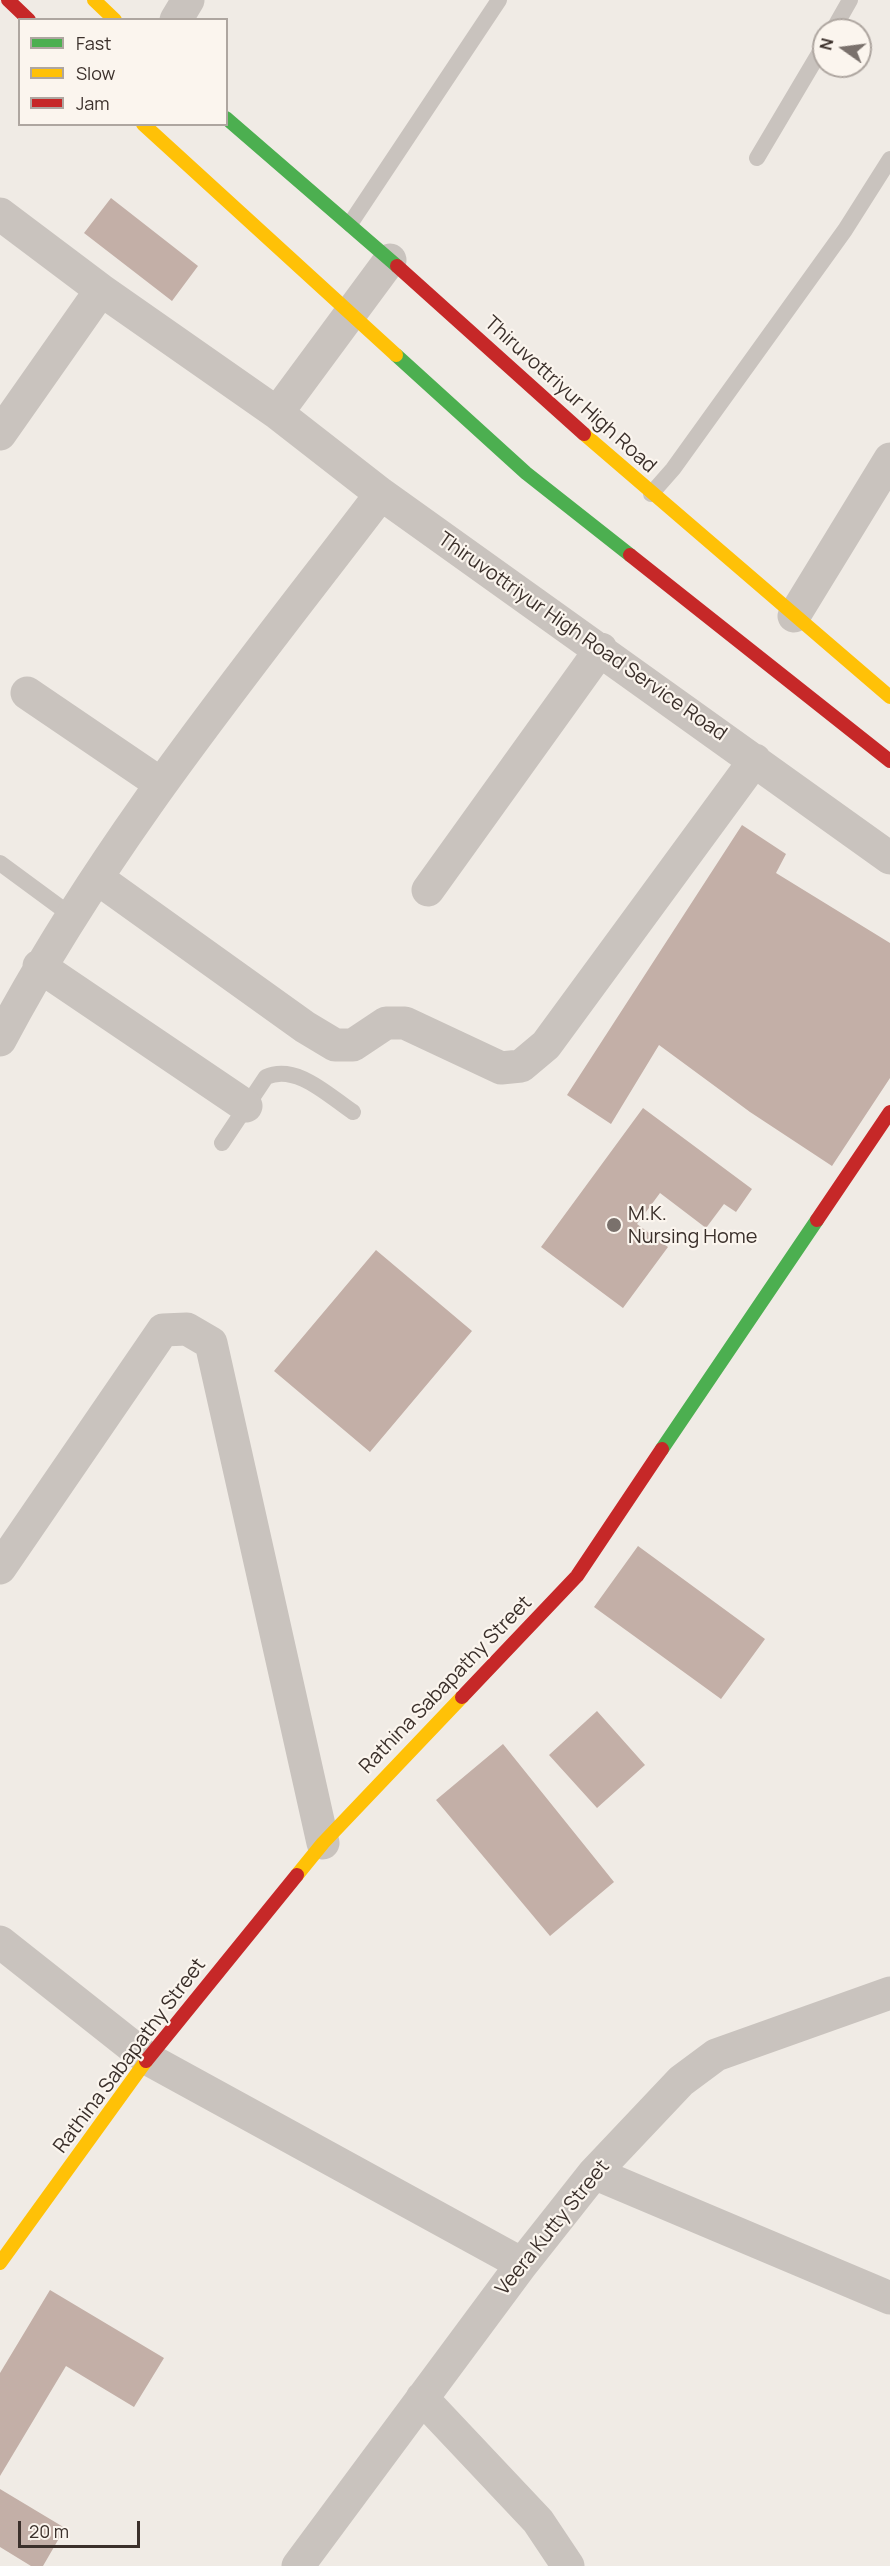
<!DOCTYPE html>
<style>
body{margin:0}
#map{position:relative;width:890px;height:2566px;overflow:hidden;background:#f0ebe5;font-family:Manrope,sans-serif}
canvas{display:block}
.legend{position:absolute;left:18px;top:18px;width:210px;height:108px;box-sizing:border-box;background:#fbf5ee;border:2px solid #aea6a0;margin:0;padding:8px 10px;list-style:none;font-size:18px;color:#3b302b}
.legend li{display:flex;align-items:center;gap:12px;height:30px}
.legend b{width:30px;border:2px solid #aea6a0}
.north{position:absolute;left:812px;top:18px;width:60px;height:60px;box-sizing:border-box;background:#fbf5ee;border:2px solid #aea6a0;border-radius:50%;rotate:284deg;font-size:16px;font-weight:700;line-height:24px;text-align:center;color:#3b302b}
.north::after{content:'';display:block;margin:auto;width:21px;height:27px;background:#7a716c;clip-path:polygon(50% 0,100% 100%,50% 72%,0 100%)}
.scale{position:absolute;left:18px;top:2521px;width:122px;height:27px;box-sizing:border-box;border:3px solid #3b302b;border-top:0;padding-left:8px;font-size:18px;line-height:21px;white-space:nowrap;color:#3b302b;-webkit-text-stroke:4px #fbf5ee;paint-order:stroke}
</style>
<div id="map">
<canvas width="890" height="2566"></canvas>
<ul class="legend">
<li><b style="height:8px;background:#4caf50"></b>Fast</li>
<li><b style="height:8px;background:#ffc107"></b>Slow</li>
<li><b style="height:8px;background:#c62828"></b>Jam</li>
</ul>
<div class="north">N</div>
<div class="scale">20 m</div>
</div>
<script>
const c = document.querySelector('canvas').getContext('2d');
c.lineJoin = 'round';
function paint(path, color) { c.fillStyle = color; c.fill(path, 'evenodd'); }
function stroke(path, color, width, dash) { c.strokeStyle = color; c.lineWidth = width; c.lineCap = dash ? 'butt' : 'round'; c.setLineDash(dash || []); c.stroke(path); }
function label(font, color, halo, rows, align = 'center') {
  c.font = font + ' Manrope,sans-serif'; c.lineWidth = 4.5; c.setLineDash([]); c.textBaseline = 'middle'; c.strokeStyle = halo; c.fillStyle = color; for (const [text, x, y, turn = 0] of rows) {
    c.save(); c.translate(x, y); c.rotate((+turn || 0) * Math.PI / 180); c.textAlign = isNaN(turn) ? turn : align; if (halo) c.strokeText(text, 0, 0); c.fillText(text, 0, 0); c.restore();
  }
}
paint(new Path2D(`
 M111 198 198 266 172 301 84 233Z
 M742 825 786 854 776 873 890 943V1078L832 1166 750 1112 659 1045 611 1124 567 1095Z
 M643 1108 752 1189 736 1212 724 1204 706 1228 660 1193 637 1224 668 1247 623 1308 541 1247Z
 M376 1250 472 1331 370 1452 274 1371Z
 M638 1546 765 1639 721 1699 594 1607Z
 M597 1711 645 1765 597 1808 549 1755Z
 M503 1744 614 1882 550 1936 436 1800Z
 M50 2290 164 2358 134 2407 66 2366 0 2476V2373Z
 M0 2489 65 2528 43 2566H31L0 2547Z`), '#c3afa7');
stroke(new Path2D(`
 M833 30 850 0
 M757 158 824 45
 M350 224 499 0
 M651 494 673 469 845 230 890 159
 M0 863 72 916
 M222 1143 266 1077C296 1063 329 1096 353 1112`), '#c9c3be', 16);
stroke(new Path2D(`
 M176 20 188 0
 M0 214 101 290 277 413 381 494 890 858
 M277 413 390 260
 M0 434 101 290
 M794 616 890 459
 M27 693 161 784
 M97 878 305 1027 335 1045H353L386 1023H405L501 1068 521 1066 546 1045 755 760
 M428 890 601 649
 M39 966 246 1106
 M0 1040C104 843 247 670 381 494
 M0 1568 163 1330 187 1329 211 1343 323 1843
 M0 1942 148 2059 522 2264
 M594 2173 890 2298
 M422 2398 538 2521 568 2566
 M298 2566 522 2264 594 2173 681 2081 716 2055 890 1993`), '#c9c3be', 33);
stroke(new Path2D(`
 M226 118 397 266
 M396 355 526 473 630 555
 M662 1449 817 1220`), '#4caf50', 14);
stroke(new Path2D(`
 M94 0 115 20
 M143 124 396 355
 M584 434 890 697
 M297 1875 323 1843 462 1697
 M0 2263 146 2061`), '#ffc107', 14);
stroke(new Path2D(`
 M8 0 29 20
 M397 266 584 434
 M630 555 890 761
 M817 1220 890 1112
 M462 1697 577 1576 662 1449
 M146 2061 297 1875`), '#c62828', 14);
for (const [x, y, r, color] of [
 [614,1225,8,"#7a716c"]
]) { const dot = new Path2D(); dot.arc(x, y, r, 0, 2 * Math.PI); c.fillStyle = color; c.fill(dot); stroke(dot, '#fbf5ee', 2); }
label('20px', '#3b302b', '#fbf5ee', [
 ["Thiruvottriyur High Road",570,395,42],
 ["Thiruvottriyur High Road Service Road",582,637,35],
 ["Rathina Sabapathy Street",446,1685,-46],
 ["Rathina Sabapathy Street",130,2056,-53],
 ["Veera Kutty Street",553,2228,-51]
]);
label('20px', '#3b302b', '#fbf5ee', [
 ["M.K.",628,1214],
 ["Nursing Home",628,1237]
], 'left');
</script>
